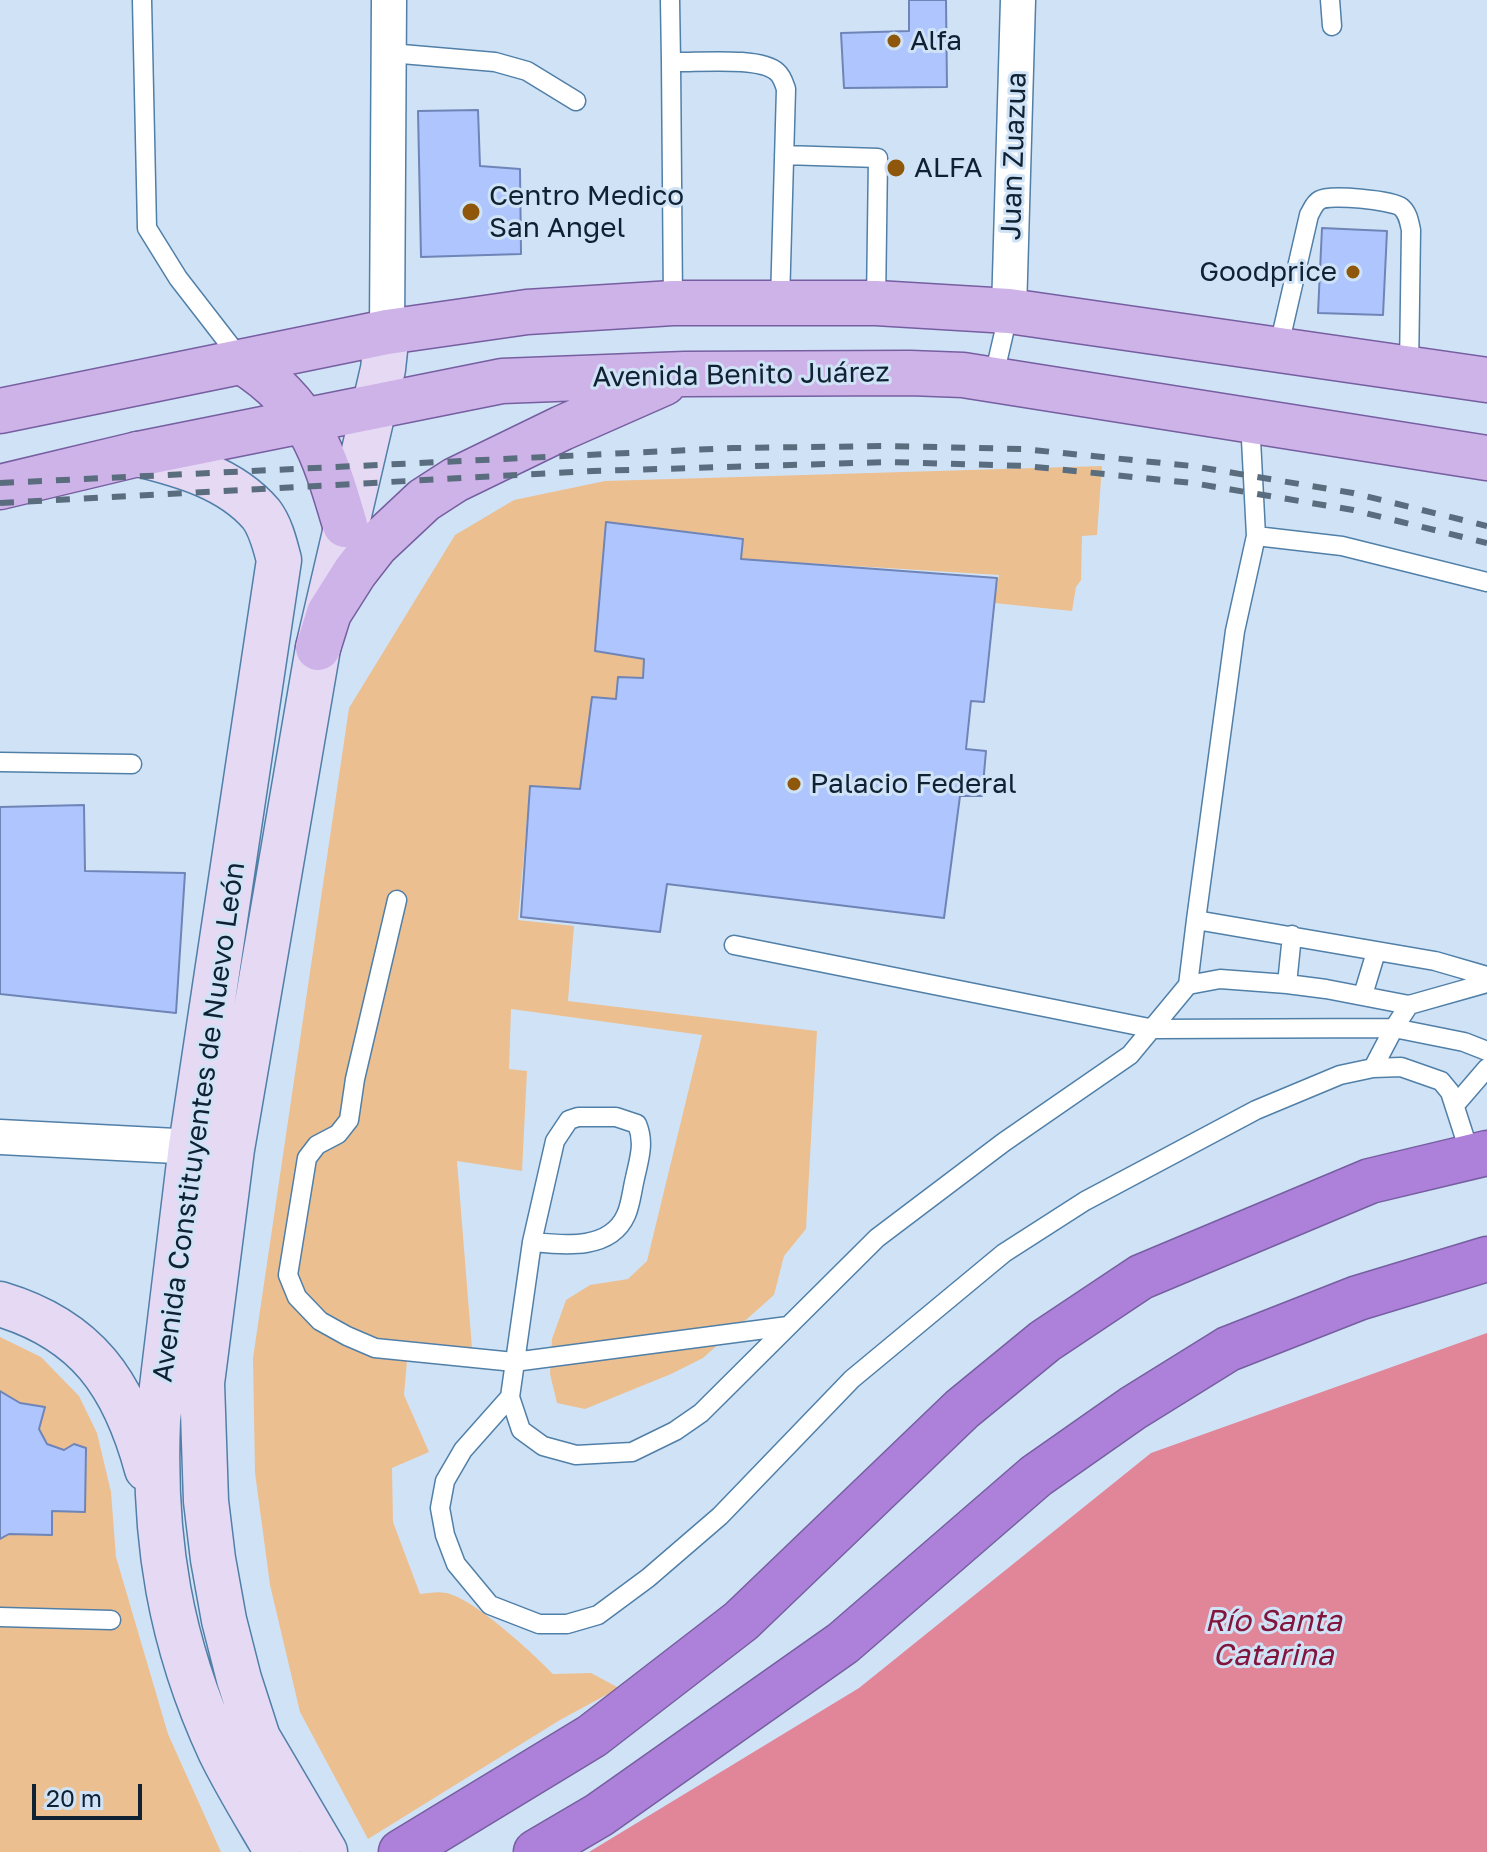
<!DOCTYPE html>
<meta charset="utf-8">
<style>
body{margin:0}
#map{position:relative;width:1487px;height:1852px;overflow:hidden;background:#d0e3f6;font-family:"Golos Text",sans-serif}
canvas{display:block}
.scale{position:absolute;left:32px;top:1784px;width:110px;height:36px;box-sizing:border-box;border:4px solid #0f2233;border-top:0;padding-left:10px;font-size:24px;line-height:28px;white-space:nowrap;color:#0f2233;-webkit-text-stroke:6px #d0e3f6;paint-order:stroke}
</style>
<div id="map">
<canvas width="1487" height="1852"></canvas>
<div class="scale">20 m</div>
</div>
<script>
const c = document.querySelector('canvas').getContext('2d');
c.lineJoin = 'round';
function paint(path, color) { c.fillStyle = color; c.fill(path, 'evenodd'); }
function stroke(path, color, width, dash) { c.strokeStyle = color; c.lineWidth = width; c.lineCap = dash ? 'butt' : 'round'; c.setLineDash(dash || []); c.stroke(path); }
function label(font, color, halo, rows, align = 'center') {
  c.font = font + ' "Golos Text",sans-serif'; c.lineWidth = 6; c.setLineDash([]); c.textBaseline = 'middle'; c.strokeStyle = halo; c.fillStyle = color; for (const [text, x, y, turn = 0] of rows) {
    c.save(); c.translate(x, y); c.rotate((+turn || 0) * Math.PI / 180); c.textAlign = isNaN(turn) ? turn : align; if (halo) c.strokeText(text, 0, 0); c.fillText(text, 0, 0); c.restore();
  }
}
paint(new Path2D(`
 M1102 466 1097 535 1082 536 1081 580 1076 587 1072 611 994 603 999 575 741 559 744 538 606 522 595 651 644 659 643 678 619 677 616 699 592 698 580 789 530 786 518 920 574 926 568 1001 817 1031 806 1229 784 1256 774 1295 703 1358 671 1374 585 1409 557 1403 550 1374 552 1339 566 1300 590 1285 628 1279 647 1261 702 1035 511 1009 509 1069 527 1071 522 1171 457 1161 472 1348 465 1361H407L404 1395 429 1452 392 1468 393 1522 420 1594C428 1593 438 1591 446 1593 473 1598 533 1653 553 1674L591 1673 619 1688 560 1720 368 1839 300 1712 270 1585 255 1473 253 1358 349 708 455 535 514 500 605 481Z
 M0 1337 41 1357 79 1396 97 1433 111 1492 116 1557 168 1734 221 1852H0Z`), '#ecbf91');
paint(new Path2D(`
 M1487 1333V1852H589L859 1688 1151 1453Z`), '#e18699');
const building = new Path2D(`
 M909 0H946L947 87 844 88 841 33 909 31Z
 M478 110 480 166 520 169 521 254 421 257 418 111Z
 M1322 228 1387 231 1383 315 1318 313Z
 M606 522 743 539 741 559 997 578 984 702 971 701 966 749 986 751 982 796H960L944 918 667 884 660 932 521 917 530 786 580 789 592 697 616 699 618 677 643 678 644 659 595 651Z
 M84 805 85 871 185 873 176 1013 0 994V807Z
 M0 1391 20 1403 45 1407 39 1429 47 1444 64 1450 74 1444 86 1448 85 1512 52 1511V1535L9 1534 0 1539Z`);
paint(building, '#aec6fd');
stroke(building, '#6f84b7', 2);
const lane = new Path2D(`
 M142 0 147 228 178 278 243 362
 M670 0 671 62C695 63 760 56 777 72 782 76 784 83 786 89L780 302
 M1330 0 1332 26
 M390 53 495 62 527 71 576 101
 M671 62 673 303
 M784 155 878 158 876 303
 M1278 350 1309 215C1312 210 1314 203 1320 200 1329 194 1392 200 1401 207 1408 213 1409 221 1411 230L1409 369
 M993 380 1009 311
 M1250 420 1256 536
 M1487 582 1342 546 1256 536 1235 631 1196 920 1435 961 1487 976
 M0 762 132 764
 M397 900 355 1079 349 1120 338 1134 317 1145 307 1158 288 1275 297 1297 320 1321 347 1336 375 1348 514 1362 788 1326
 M1292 935 1287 984 1326 989 1409 1005 1394 1028 1464 1042 1487 1051
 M734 945 1154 1029 1394 1028 1373 1068
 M1188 985 1196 920
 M1363 995 1376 952
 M1409 1005 1487 983
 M1456 1104 1487 1068
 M532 1242C563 1245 610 1251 626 1215 631 1204 632 1190 635 1178 639 1159 645 1143 637 1124L616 1117H578L569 1120 555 1141 532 1242 510 1397 521 1430 543 1446 576 1455 632 1452 675 1431 701 1413 877 1238 1004 1142 1130 1055 1188 985 1220 979 1287 984
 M510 1397 463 1450 445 1481 440 1508 445 1535 456 1564 490 1605 539 1624H567L598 1615 648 1578 720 1516 852 1379 1004 1253 1085 1201 1256 1110 1340 1075 1373 1068 1401 1067 1441 1081 1450 1092 1471 1157
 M0 1617 111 1620`);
const street = new Path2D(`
 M1009 311 1018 0
 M387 332 389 0
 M0 1137 215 1148`);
const secondary = new Path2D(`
 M138 454C182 465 230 478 261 514 271 527 275 545 279 560L191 1146 158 1420C153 1539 170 1643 220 1751 237 1786 258 1819 277 1852
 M0 1304C87 1330 124 1384 147 1469
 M325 1852 258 1738 239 1679 224 1620 213 1559 206 1501 202 1383 232 1149 318 648 383 369 387 332`);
const primary = new Path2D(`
 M244 363C310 405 324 454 345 525
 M0 411 387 332 527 312 673 303H876L1009 311 1487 380
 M0 487 138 454 502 381 685 374 910 373 963 375 1487 458
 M318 648 329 613 355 572 376 545 424 500 455 480 562 428 664 383`);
const highway = new Path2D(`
 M401 1852 592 1736 741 1621 962 1409 1045 1341 1141 1277 1370 1181 1487 1153
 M536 1852 599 1815 843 1643 1036 1476 1133 1408 1228 1349 1358 1298 1487 1259`);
stroke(lane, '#507fa8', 21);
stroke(street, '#507fa8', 37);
stroke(secondary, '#507fa8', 47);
stroke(primary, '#765fa0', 47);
stroke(highway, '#765fa0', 47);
stroke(lane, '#fff', 18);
stroke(street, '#fff', 34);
stroke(secondary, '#e6d9f4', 44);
stroke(primary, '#ceb3e9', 44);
stroke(highway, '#ad80da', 44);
stroke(new Path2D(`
 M0 483 733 448 888 446 1023 449 1192 466 1353 493 1487 526
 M0 503 593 471 890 462 1026 466 1192 483 1353 510 1487 543`), '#5a6d7e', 6, [14, 14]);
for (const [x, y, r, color] of [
 [894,41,8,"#8e570b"],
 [896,168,10,"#8e570b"],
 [471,212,10,"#8e570b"],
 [1353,272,8,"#8e570b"],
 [794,784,8,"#8e570b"]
]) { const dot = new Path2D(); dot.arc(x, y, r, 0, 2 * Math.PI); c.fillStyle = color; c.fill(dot); stroke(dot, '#d0e3f6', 3); }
label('28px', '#0f2233', '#d0e3f6', [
 ["Alfa",910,41],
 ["ALFA",914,168],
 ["Centro Medico",489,196],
 ["San Angel",489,228],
 ["Goodprice",1337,272,"right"],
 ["Palacio Federal",810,784]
], 'left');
label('28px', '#0f2233', '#d0e3f6', [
 ["Juan Zuazua",1014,156,-88],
 ["Avenida Benito Juárez",741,375,-1],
 ["Avenida Constituyentes de Nuevo León",199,1122,-82]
]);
label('italic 30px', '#82153b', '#d0e3f6', [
 ["Río Santa",1273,1621],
 ["Catarina",1273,1655]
]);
</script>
